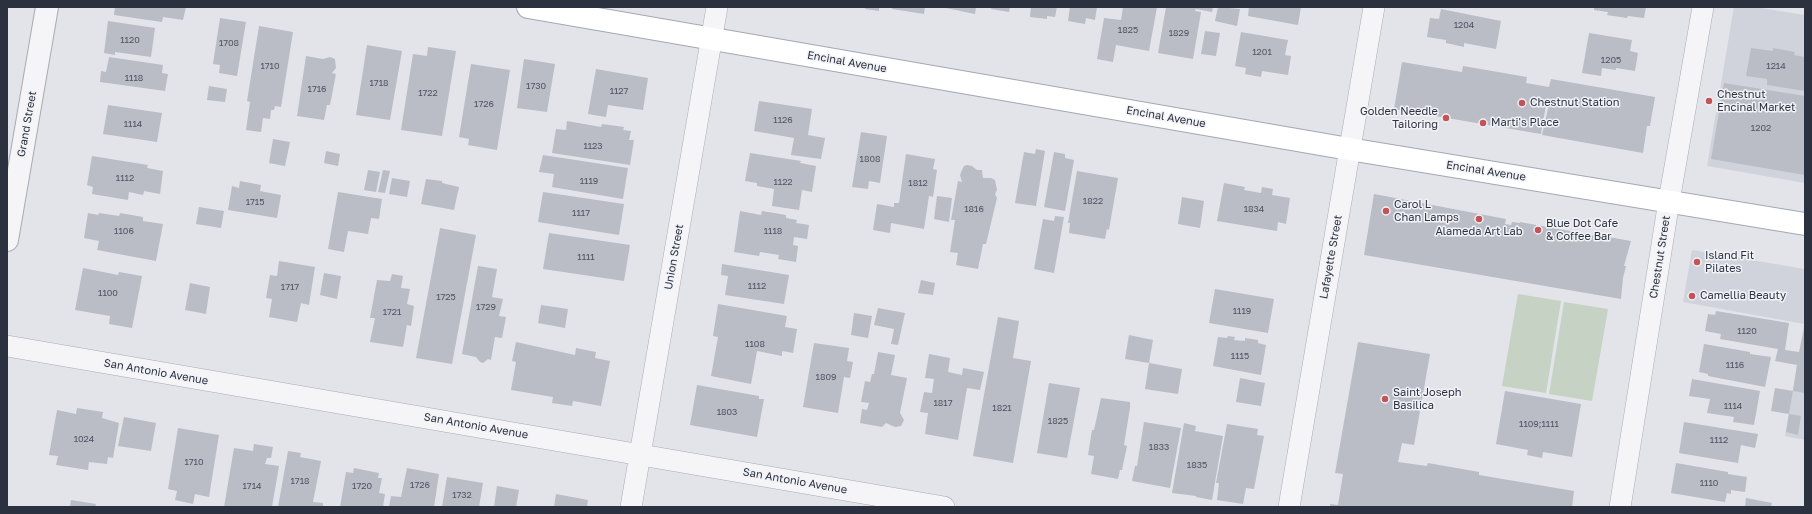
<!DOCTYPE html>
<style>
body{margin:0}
#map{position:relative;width:1812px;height:514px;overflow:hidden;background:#e2e4e9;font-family:"Golos Text",sans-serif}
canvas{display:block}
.frame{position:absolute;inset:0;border:8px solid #2c3140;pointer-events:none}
</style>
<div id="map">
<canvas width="1812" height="514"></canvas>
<div class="frame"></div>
</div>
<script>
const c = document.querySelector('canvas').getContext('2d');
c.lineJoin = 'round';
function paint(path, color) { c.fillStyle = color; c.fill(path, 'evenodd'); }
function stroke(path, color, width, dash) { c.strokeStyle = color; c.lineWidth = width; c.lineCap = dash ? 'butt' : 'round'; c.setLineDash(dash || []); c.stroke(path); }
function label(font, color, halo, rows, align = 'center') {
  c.font = font + ' "Golos Text",sans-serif'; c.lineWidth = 3; c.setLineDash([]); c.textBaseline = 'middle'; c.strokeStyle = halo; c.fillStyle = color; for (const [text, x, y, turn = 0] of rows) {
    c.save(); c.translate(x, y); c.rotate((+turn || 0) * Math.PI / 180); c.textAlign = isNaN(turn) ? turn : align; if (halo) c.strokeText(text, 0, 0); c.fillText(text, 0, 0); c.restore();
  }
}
paint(new Path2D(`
 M1734 7H1755L1805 15V183L1707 166Z
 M1692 250 1805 269V440L1785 436 1804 324 1683 302Z`), '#d0d3db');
paint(new Path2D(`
 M1518 294 1561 301 1546 393 1502 386Z
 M1564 302 1608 309 1592 401 1549 394Z`), '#c6d2c4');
paint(new Path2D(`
 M115 7H186L183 20 163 17 162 22 114 15Z
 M866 7H879V11L865 9Z
 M892 7H925L924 14 892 9Z
 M941 7H976L975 14Z
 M992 7H1010L1009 12 991 9Z
 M1031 7H1057L1055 17 1047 16V19L1030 17Z
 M1070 7H1097L1095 20 1086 18 1085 24 1068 21Z
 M1123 7H1157L1149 51 1116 45 1113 62 1097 59 1104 18 1121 20Z
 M1166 7H1213L1212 12 1196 9 1195 11 1201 12 1193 59 1158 53Z
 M1218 7 1240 9 1237 26 1215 21Z
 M1249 7H1301L1298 25 1248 16Z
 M1594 7H1646L1644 18 1628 16 1627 18 1607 15 1608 12 1594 10Z
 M1441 9 1501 21 1496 49 1464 43V47L1446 43V40L1427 37 1430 18 1439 19Z
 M220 18 246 22 237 76 219 73 220 65 213 64Z
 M108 21 155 28 151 57 115 52V55L104 53Z
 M259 26 293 32 281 107 275 106 274 110H271L270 119 263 118 261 132 246 130 250 102 247 101Z
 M1205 31 1220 33 1216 56 1201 54Z
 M1241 32 1288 40 1285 55 1291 56 1288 75 1262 71 1261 77 1245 74 1246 68 1235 66Z
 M1589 33 1632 40 1630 51 1638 53 1635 71 1616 68V70L1602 68 1601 76 1582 73Z
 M367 45 402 51 390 120 356 115Z
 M428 47 456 51 442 136 401 130 413 54 427 56Z
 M1751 48 1773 51V48L1795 52 1794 55 1805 57V91L1767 85V79L1746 76Z
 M306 56 323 59 330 57 335 59 336 68 332 73 336 74 330 105H327L324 120 297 116Z
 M109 57 163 65 162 73 168 74 165 91 100 82 101 71 106 72Z
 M524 59 555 64 547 112 517 108Z
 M1402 62 1462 72 1463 66 1527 77 1526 83 1549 87 1551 79 1655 97 1650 126H1647L1643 153 1542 135 1550 100 1547 99 1541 134 1394 109Z
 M471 64 510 70 497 150 468 145 469 139 459 137Z
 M596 69 648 78 643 110 608 105 606 117 588 114Z
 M1724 83 1805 96V175L1711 159Z
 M209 86 227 89 225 102 207 100Z
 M759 101 812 109 808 135 825 138 821 159 791 155 794 138 754 131Z
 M108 105 162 113 157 142 103 134Z
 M567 121 601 127 602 124 624 127 623 130 631 131 629 140H634L630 165 552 153 556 129 566 130Z
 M861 132 887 136 880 183 869 181 868 189 852 187Z
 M273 139 290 142 285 166 269 163Z
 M1036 149 1045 151 1036 206 1015 203 1024 152 1035 154Z
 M326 151 340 154 338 166 324 163Z
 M1054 152 1065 154V158L1074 160 1065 211 1044 207Z
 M750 153 801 161 800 163 816 166 812 192 802 190 799 210 772 206 774 189 757 186V183L745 181Z
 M906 154 935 159 933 169 937 170 933 197 929 196 924 229 891 223 890 233 873 230 877 204 894 207V203H899Z
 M543 155 628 168 623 199 552 187 554 174 539 172Z
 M92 156 148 165 147 168 163 171 160 194 144 191 143 195 129 192 128 200 92 194 93 187 87 185Z
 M967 165 972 166 977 170H982L983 178H991L995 180 997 190 995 194 997 198 986 244H983L978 269 956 265 958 253 950 252 955 220H951L958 181 962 182 960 175 962 170 964 166Z
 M368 170 380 172 376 192 364 190Z
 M383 170 390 171 385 193 378 192Z
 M1077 171 1118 178 1109 230 1107 229 1105 239 1069 233 1070 223H1068Z
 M392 178 410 181 407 197 389 194Z
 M426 179 442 181V183L459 187 454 210 421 204Z
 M240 181 261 185 260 191 281 195 277 218 228 210 232 186 239 188Z
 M1224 183 1245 187 1244 190 1261 193 1262 187 1273 189 1272 195 1290 198 1286 224 1278 222 1277 231 1217 221Z
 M338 192 382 199 379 219 371 218 368 234 348 231 344 252 328 249Z
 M543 192 624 204 619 235 538 222Z
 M1374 194 1506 219 1505 224 1511 225 1512 222 1520 223V222L1597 236V235L1631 241 1624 266H1626L1623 278 1621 299 1364 255Z
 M937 196 952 198 949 222 934 219Z
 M1182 197 1204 201 1200 228 1178 224Z
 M199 207 224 211 221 228 196 224Z
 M740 211 761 215 762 211 786 215V218L797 220 796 223 809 225 807 239 794 237 793 245 798 246 796 262 778 259 779 255 760 252 759 256 734 252Z
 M88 213 98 215 99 213 119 216 120 213 143 217V221L163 224 156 261 97 250 99 241 84 238Z
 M1055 216 1064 217 1054 273 1034 269 1043 219 1054 221Z
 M440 228 476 235 452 364 416 358Z
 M549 233 630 245 624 281 543 269Z
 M279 261 315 267 309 305 301 303 297 322 269 317 272 299 266 298 270 275 277 276Z
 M722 264 789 275 784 304 725 295 728 276 721 275Z
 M478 266 497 269 492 297 503 299 499 316 506 317 502 338 495 337 491 360 488 359 483 363 480 362 476 357 462 354Z
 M83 268 118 275 119 272 142 276 132 328 109 324 110 316 75 310Z
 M324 273 341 276 337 299 320 295Z
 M392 274 403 276 401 288 410 289 407 304 414 306 411 326 407 325 403 347 370 342 375 318H370L377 280 390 281Z
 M921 280 935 283 933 295 918 293Z
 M190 283 210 287 206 314 185 310Z
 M1215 289 1274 299 1268 333 1209 323Z
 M718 304 787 316 785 327 797 329 793 353 782 351V356L757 351 751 384 711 376 718 337 713 336Z
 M541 305 568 309 565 328 538 323Z
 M878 308 905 313 898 345 891 344 894 329 874 325Z
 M1716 311 1789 323 1785 350 1799 352 1805 325V393L1793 391 1797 365 1775 361 1778 349 1720 339 1721 334 1705 331 1708 314 1715 315Z
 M854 313 872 316 868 338 851 335Z
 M998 317 1019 321 1013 358 1031 361 1013 463 973 456Z
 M1129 335 1153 340 1149 363 1125 359Z
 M1228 336 1235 337 1234 340 1245 341V338L1258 340V343L1266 345 1261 375 1213 366 1218 337 1227 338Z
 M516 342 575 355 576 348 596 352 595 358 610 361 601 406 573 401 572 406 552 403 553 397 511 390 516 362 512 361Z
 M1358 342 1430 354 1414 445 1402 443 1398 462 1427 466 1428 463 1479 472V475L1574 491 1572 507H1330V504L1338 505 1343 474 1335 473Z
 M814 343 849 348 847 361 853 362 850 378 844 377 838 413 803 407Z
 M1704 344 1750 352V354L1771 357 1765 387 1708 376V374L1699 372Z
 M878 352 895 355 891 375 907 378 900 413 904 420 901 426 895 427 886 423 882 427 860 423 862 409 867 410 869 403 861 402 865 381 870 382 872 374H874Z
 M929 354 950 358 948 372 962 375 963 368 984 372 980 390 967 388 958 440 925 434 928 413 920 412 924 392 932 393 934 379 925 378Z
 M1149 363 1182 369 1178 394 1145 389Z
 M1240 378 1265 383 1261 406 1236 402Z
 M1692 379 1760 391 1754 425 1733 422 1734 417 1707 413 1710 399 1689 396Z
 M1049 383 1080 388 1067 458 1037 453Z
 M697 385 759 396V399H764L757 437 690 425Z
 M1775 388 1793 391 1789 414 1771 411Z
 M1505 391 1581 404 1572 457 1543 452 1542 458 1527 455 1528 450 1496 444Z
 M1101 398 1130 402V408L1124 445 1127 446 1122 470H1120L1118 479 1091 474 1094 456 1088 455 1092 430H1094Z
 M77 408 103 412 102 418 119 423 113 458 108 457 107 464 89 462 88 470 56 465 58 456 49 455 57 410 76 414Z
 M1789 414 1801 416 1798 435 1786 432Z
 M124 417 156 423 151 451 118 446Z
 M1144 422 1181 428 1170 488 1132 481 1135 466H1137Z
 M1684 422 1758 434 1755 448 1741 445 1738 463 1679 453Z
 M1184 423 1196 426 1195 431 1223 436 1212 500 1196 497V496L1172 493Z
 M1227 424 1258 429 1257 435 1264 436 1254 489 1246 488 1243 504 1217 500 1219 483H1216Z
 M178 428 219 435 209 497 195 494 193 504 175 500 177 491 168 489Z
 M254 444 273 447 271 458H267L265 464 279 466 272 507H224L234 448 253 451Z
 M288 451 301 453 300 457 321 461 313 502 323 503V507H278Z
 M1676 463 1728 472V474L1747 477 1745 492 1731 490V494L1727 493 1725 502 1671 493Z
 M354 468 379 473 378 478H382L379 493 385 494 383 507H340L346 472 353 473Z
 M407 468 439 474 434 507H389L391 496 401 497Z
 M447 477 483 483 479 507H442Z
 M497 486 519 490 516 507H494Z
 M556 494 588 500 587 507H554Z
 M1746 498 1772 503 1771 507H1745Z
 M71 500 96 504 95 507H70Z`), '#babdc6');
const minor = new Path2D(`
 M7 346 944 507
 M631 507 717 7
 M1289 507 1374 7
 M1620 507 1669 201 1703 7`);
const tertiary = new Path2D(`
 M7 240 47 7`);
const primary = new Path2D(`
 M528 7 1349 149 1805 224`);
stroke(minor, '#a8abb3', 22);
stroke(tertiary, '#a8abb3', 24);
stroke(primary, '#a2a8b4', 24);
stroke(minor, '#f5f5f8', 21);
stroke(tertiary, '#f5f5f8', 22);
stroke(primary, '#fff', 22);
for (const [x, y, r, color] of [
 [1709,101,4,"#c25359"],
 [1522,103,4,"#c25359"],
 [1446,118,4,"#c25359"],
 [1483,123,4,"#c25359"],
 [1386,211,4,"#c25359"],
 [1479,219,4,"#c25359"],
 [1538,230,4,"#c25359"],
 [1697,262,4,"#c25359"],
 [1692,296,4,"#c25359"],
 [1385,399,4,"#c25359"]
]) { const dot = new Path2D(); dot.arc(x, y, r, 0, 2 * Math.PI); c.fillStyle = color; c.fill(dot); stroke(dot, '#f2f3f7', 1.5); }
label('9px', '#505462', null, [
 ["1204",1464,25],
 ["1825",1128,30],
 ["1829",1179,33],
 ["1120",130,40],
 ["1708",229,43],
 ["1201",1262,52],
 ["1205",1611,60],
 ["1710",270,66],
 ["1214",1776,66],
 ["1118",134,78],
 ["1718",379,83],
 ["1730",536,86],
 ["1716",317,89],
 ["1127",619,91],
 ["1722",428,93],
 ["1726",484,104],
 ["1126",783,120],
 ["1114",133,124],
 ["1202",1761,128],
 ["1123",593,146],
 ["1808",870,159],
 ["1112",125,178],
 ["1119",589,181],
 ["1122",783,182],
 ["1812",918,183],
 ["1822",1093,201],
 ["1715",255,202],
 ["1816",974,209],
 ["1834",1254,209],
 ["1117",581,213],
 ["1106",124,231],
 ["1118",773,231],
 ["1111",586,257],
 ["1112",757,286],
 ["1717",290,287],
 ["1100",108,293],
 ["1725",446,297],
 ["1729",486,307],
 ["1119",1242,311],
 ["1721",392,312],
 ["1120",1747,331],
 ["1108",755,344],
 ["1115",1240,356],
 ["1116",1735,365],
 ["1809",826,377],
 ["1817",943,403],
 ["1114",1733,406],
 ["1821",1002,408],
 ["1803",727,412],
 ["1825",1058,421],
 ["1109;1111",1539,424],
 ["1024",84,439],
 ["1112",1719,440],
 ["1833",1159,447],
 ["1710",194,462],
 ["1835",1197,465],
 ["1718",300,481],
 ["1110",1709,483],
 ["1726",420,485],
 ["1714",252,486],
 ["1720",362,486],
 ["1732",462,495]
]);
label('11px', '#2c3140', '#f2f3f7', [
 ["Encinal Avenue",847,62,10],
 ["Encinal Avenue",1166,117,10],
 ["Grand Street",27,124,-80],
 ["Encinal Avenue",1486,171,9],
 ["Union Street",674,257,-80],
 ["Lafayette Street",1331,257,-80],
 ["Chestnut Street",1660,257,-81],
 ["San Antonio Avenue",156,372,10],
 ["San Antonio Avenue",476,426,10],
 ["San Antonio Avenue",795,481,10]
]);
label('11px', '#2c3140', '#f2f3f7', [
 ["Chestnut",1717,95],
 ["Encinal Market",1717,108],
 ["Chestnut Station",1530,103],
 ["Golden Needle",1438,112,"right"],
 ["Tailoring",1438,125,"right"],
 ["Marti's Place",1491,123],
 ["Carol L",1394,205],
 ["Chan Lamps",1394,218],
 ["Blue Dot Cafe",1546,224],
 ["& Coffee Bar",1546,237],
 ["Alameda Art Lab",1479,232,"center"],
 ["Island Fit",1705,256],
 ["Pilates",1705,269],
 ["Camellia Beauty",1700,296],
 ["Saint Joseph",1393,393],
 ["Basilica",1393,406]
], 'left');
</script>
